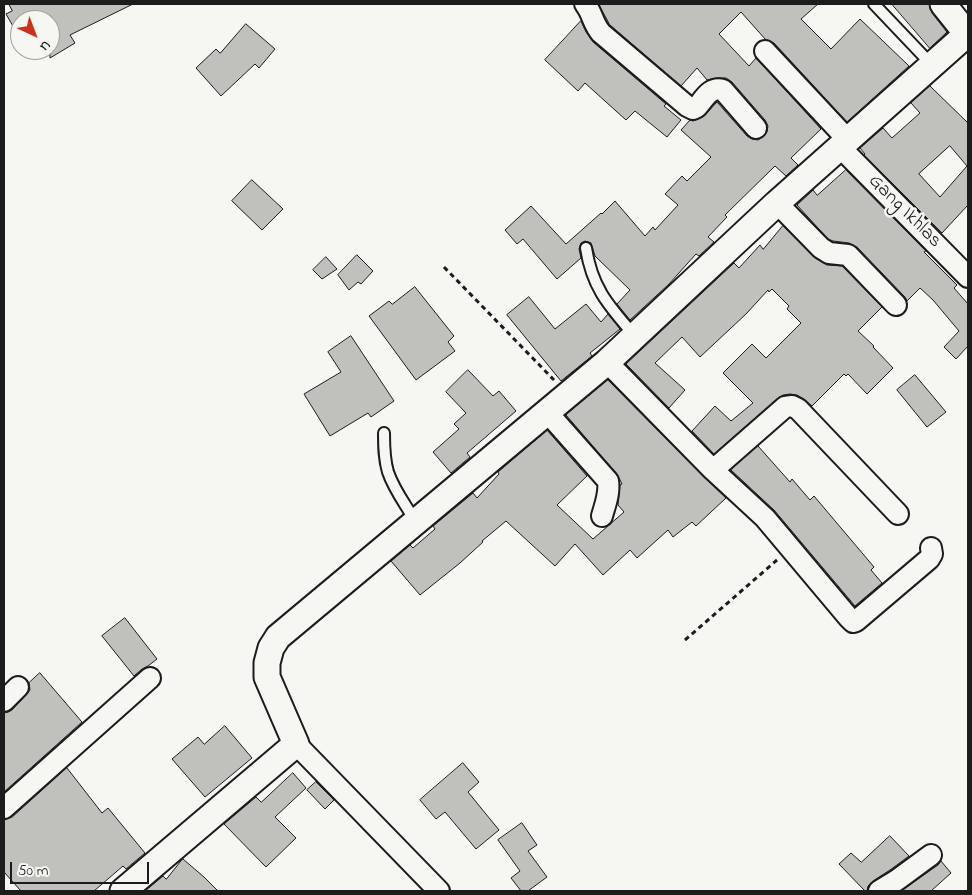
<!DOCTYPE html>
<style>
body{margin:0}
#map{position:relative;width:972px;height:895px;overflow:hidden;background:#f6f6f2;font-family:"Indie Flower",sans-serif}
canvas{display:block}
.frame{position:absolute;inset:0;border:5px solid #1c1c1c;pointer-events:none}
.north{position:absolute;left:10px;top:10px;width:50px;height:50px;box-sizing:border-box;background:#f6f6f2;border:1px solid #9f9f9c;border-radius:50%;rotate:137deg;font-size:14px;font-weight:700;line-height:20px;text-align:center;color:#1c1c1c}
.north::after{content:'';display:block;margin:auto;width:18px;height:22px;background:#c8321e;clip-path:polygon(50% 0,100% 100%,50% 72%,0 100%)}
.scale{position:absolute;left:10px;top:862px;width:139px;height:22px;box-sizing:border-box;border:2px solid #1c1c1c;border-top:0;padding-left:6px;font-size:15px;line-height:18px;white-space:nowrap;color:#1c1c1c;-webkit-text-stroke:4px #f6f6f2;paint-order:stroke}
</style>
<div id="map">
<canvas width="972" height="895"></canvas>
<div class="frame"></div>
<div class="north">U</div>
<div class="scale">50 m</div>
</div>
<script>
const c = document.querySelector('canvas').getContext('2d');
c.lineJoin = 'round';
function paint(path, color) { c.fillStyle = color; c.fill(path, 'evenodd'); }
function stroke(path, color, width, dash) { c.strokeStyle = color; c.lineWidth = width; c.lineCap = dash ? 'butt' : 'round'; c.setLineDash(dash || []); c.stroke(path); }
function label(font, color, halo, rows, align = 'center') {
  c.font = font + ' "Indie Flower",sans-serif'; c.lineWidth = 5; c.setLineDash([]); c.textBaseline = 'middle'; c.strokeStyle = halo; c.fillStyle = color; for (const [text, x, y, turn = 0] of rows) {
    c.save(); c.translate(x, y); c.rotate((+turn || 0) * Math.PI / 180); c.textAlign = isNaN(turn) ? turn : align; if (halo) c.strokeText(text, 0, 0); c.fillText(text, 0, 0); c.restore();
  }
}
const building = new Path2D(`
 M9 4H133L70 35 75 43 50 58V20H20V25L14 28 6 14 12 11Z
 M599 4H818L801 19 831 49 860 19 909 66 847 122 774 43 766 40 741 12 719 34 749 66 756 58 821 129 791 158 798 165 786 176 775 166 725 215 727 217 708 237 714 242 699 256 696 254 669 284 630 320 617 304 630 290 595 256 591 243 585 241 581 243 579 249 581 258 557 279 523 239 517 244 505 230 531 206 566 244 601 213 602 214 615 201 645 236 653 227 655 230 678 205 665 194 682 176 687 181 711 157 681 130 690 120 693 121 703 117 717 102 747 136 752 139 758 140 763 137 767 132 768 126 765 120 732 82 726 78H717L707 80 697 68 681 86 610 25Z
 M892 4H929L932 13 947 32 930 48Z
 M581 21 586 32 593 42 666 104 664 106 681 120 667 137 635 111 626 120 585 83 578 91 545 60Z
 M246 24 275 49 259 68 255 64 221 96 196 68 216 49 220 53Z
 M930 86 968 123V205L942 233 864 155 865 154 860 148 883 128 892 138 920 113 911 103ZM950 146 967 166 940 197 919 174Z
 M846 170 926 251 924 252 957 285 954 288 968 304V346L956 359 944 347 959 331 933 300 920 288 907 301 905 297 857 247 849 243 833 241 828 239 797 205 813 190 817 195Z
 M252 180 283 209 262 230 232 201Z
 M783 226 815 258 827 265 842 266 882 307 858 331 874 346 873 347 893 368 867 394 848 374 846 376 844 374 812 406 804 399 797 395 790 394 783 395 778 398 714 454 692 431 715 406 731 421 753 403 723 373 752 344 766 358 801 323 787 309 789 306 772 289 769 292 768 290 746 314 700 357 682 337 655 363 685 390 669 408 626 364 734 263 739 268 760 245 763 249Z
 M357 255 373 271 361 284 358 282 349 290 338 275Z
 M326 257 337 269 322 279 313 270Z
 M415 287 454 336 448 342 455 351 416 380 369 316 389 301 392 304Z
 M529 297 555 329 586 304 601 322 608 314 620 329 590 353 592 356 561 381 507 315Z
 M351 336 394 401 371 417 368 413 330 436 304 394 341 372 328 352Z
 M468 370 493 396 499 391 516 411 467 453 470 457 451 473 433 452 459 429 454 424 466 413 446 392Z
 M915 375 946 412 927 427 897 390Z
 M608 380 705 478 726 498 696 526 692 522 673 537 668 530 637 558 630 550 603 575 575 544 555 566 506 521 482 541 483 542 460 563 420 595 391 561 410 545 413 548 435 529 433 526 473 493 477 498 499 474 498 472 547 430 587 476 557 505 593 539 624 512 618 505 620 485 622 484 617 474 566 415Z
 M758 446 790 482 792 479 810 500 814 496 874 567 871 570 882 583 855 606 774 510 731 470Z
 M125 618 157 659 148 666 142 669 134 676 102 636Z
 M40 673 82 722 4 792V713L8 712 12 710 26 695 30 690 29 683Z
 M225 726 252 758 205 797 172 759 198 737 204 744Z
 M463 763 479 782 468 792 499 830 476 849 445 812 436 819 420 800Z
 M67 768 102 813 108 808 145 853 126 869 123 866 94 891H21L4 872V820L7 819 12 817Z
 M293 773 306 788 275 817 296 838 266 867 224 824 256 797 261 802Z
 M316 782 334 800 325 809 307 790Z
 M522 823 537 845 528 851 547 877 528 891H521L511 878 520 871 498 840Z
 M890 836 909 856 890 870 873 881 868 886 867 891H865L839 864 851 853 861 862Z
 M183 859 204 877 218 891H145L163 876 166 879Z
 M941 861 951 873 931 891H901L938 865Z`);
paint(building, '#c0c0bd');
stroke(building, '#1c1c1c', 1);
const service = new Path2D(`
 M874 4 932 65
 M586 248C592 288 609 306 634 335
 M384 433C384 446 384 459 388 472 394 490 406 505 415 521`);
const minor = new Path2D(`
 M585 4C592 12 593 24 601 33L687 106 693 109 697 107C704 99 710 86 723 90L756 128
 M765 51 848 140
 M840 147 968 277
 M777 203 821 248 829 253 848 255 896 305
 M607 362 713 470 785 407 792 406 798 409 898 514
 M547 412 608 481C610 493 605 505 602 516
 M713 470 765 518 849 618 853 622 856 621 929 559 932 554 931 548
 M4 701 18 687
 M296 744 439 891
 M4 808 150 678
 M879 891 897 880 931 855`);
const tertiary = new Path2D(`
 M123 891 296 744 267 677V663L271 648 278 637 607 362 777 203 967 34 943 4`);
stroke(service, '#1c1c1c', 14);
stroke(minor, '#1c1c1c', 24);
stroke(tertiary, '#1c1c1c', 29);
stroke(new Path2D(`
 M444 267 554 380
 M685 640 777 560`), '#1c1c1c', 3, [5, 4]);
stroke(service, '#f6f6f2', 10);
stroke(minor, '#f6f6f2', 20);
stroke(tertiary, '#f6f6f2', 25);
label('20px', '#1c1c1c', '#f6f6f2', [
 ["Gang Ikhlas",904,212,45]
]);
</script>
